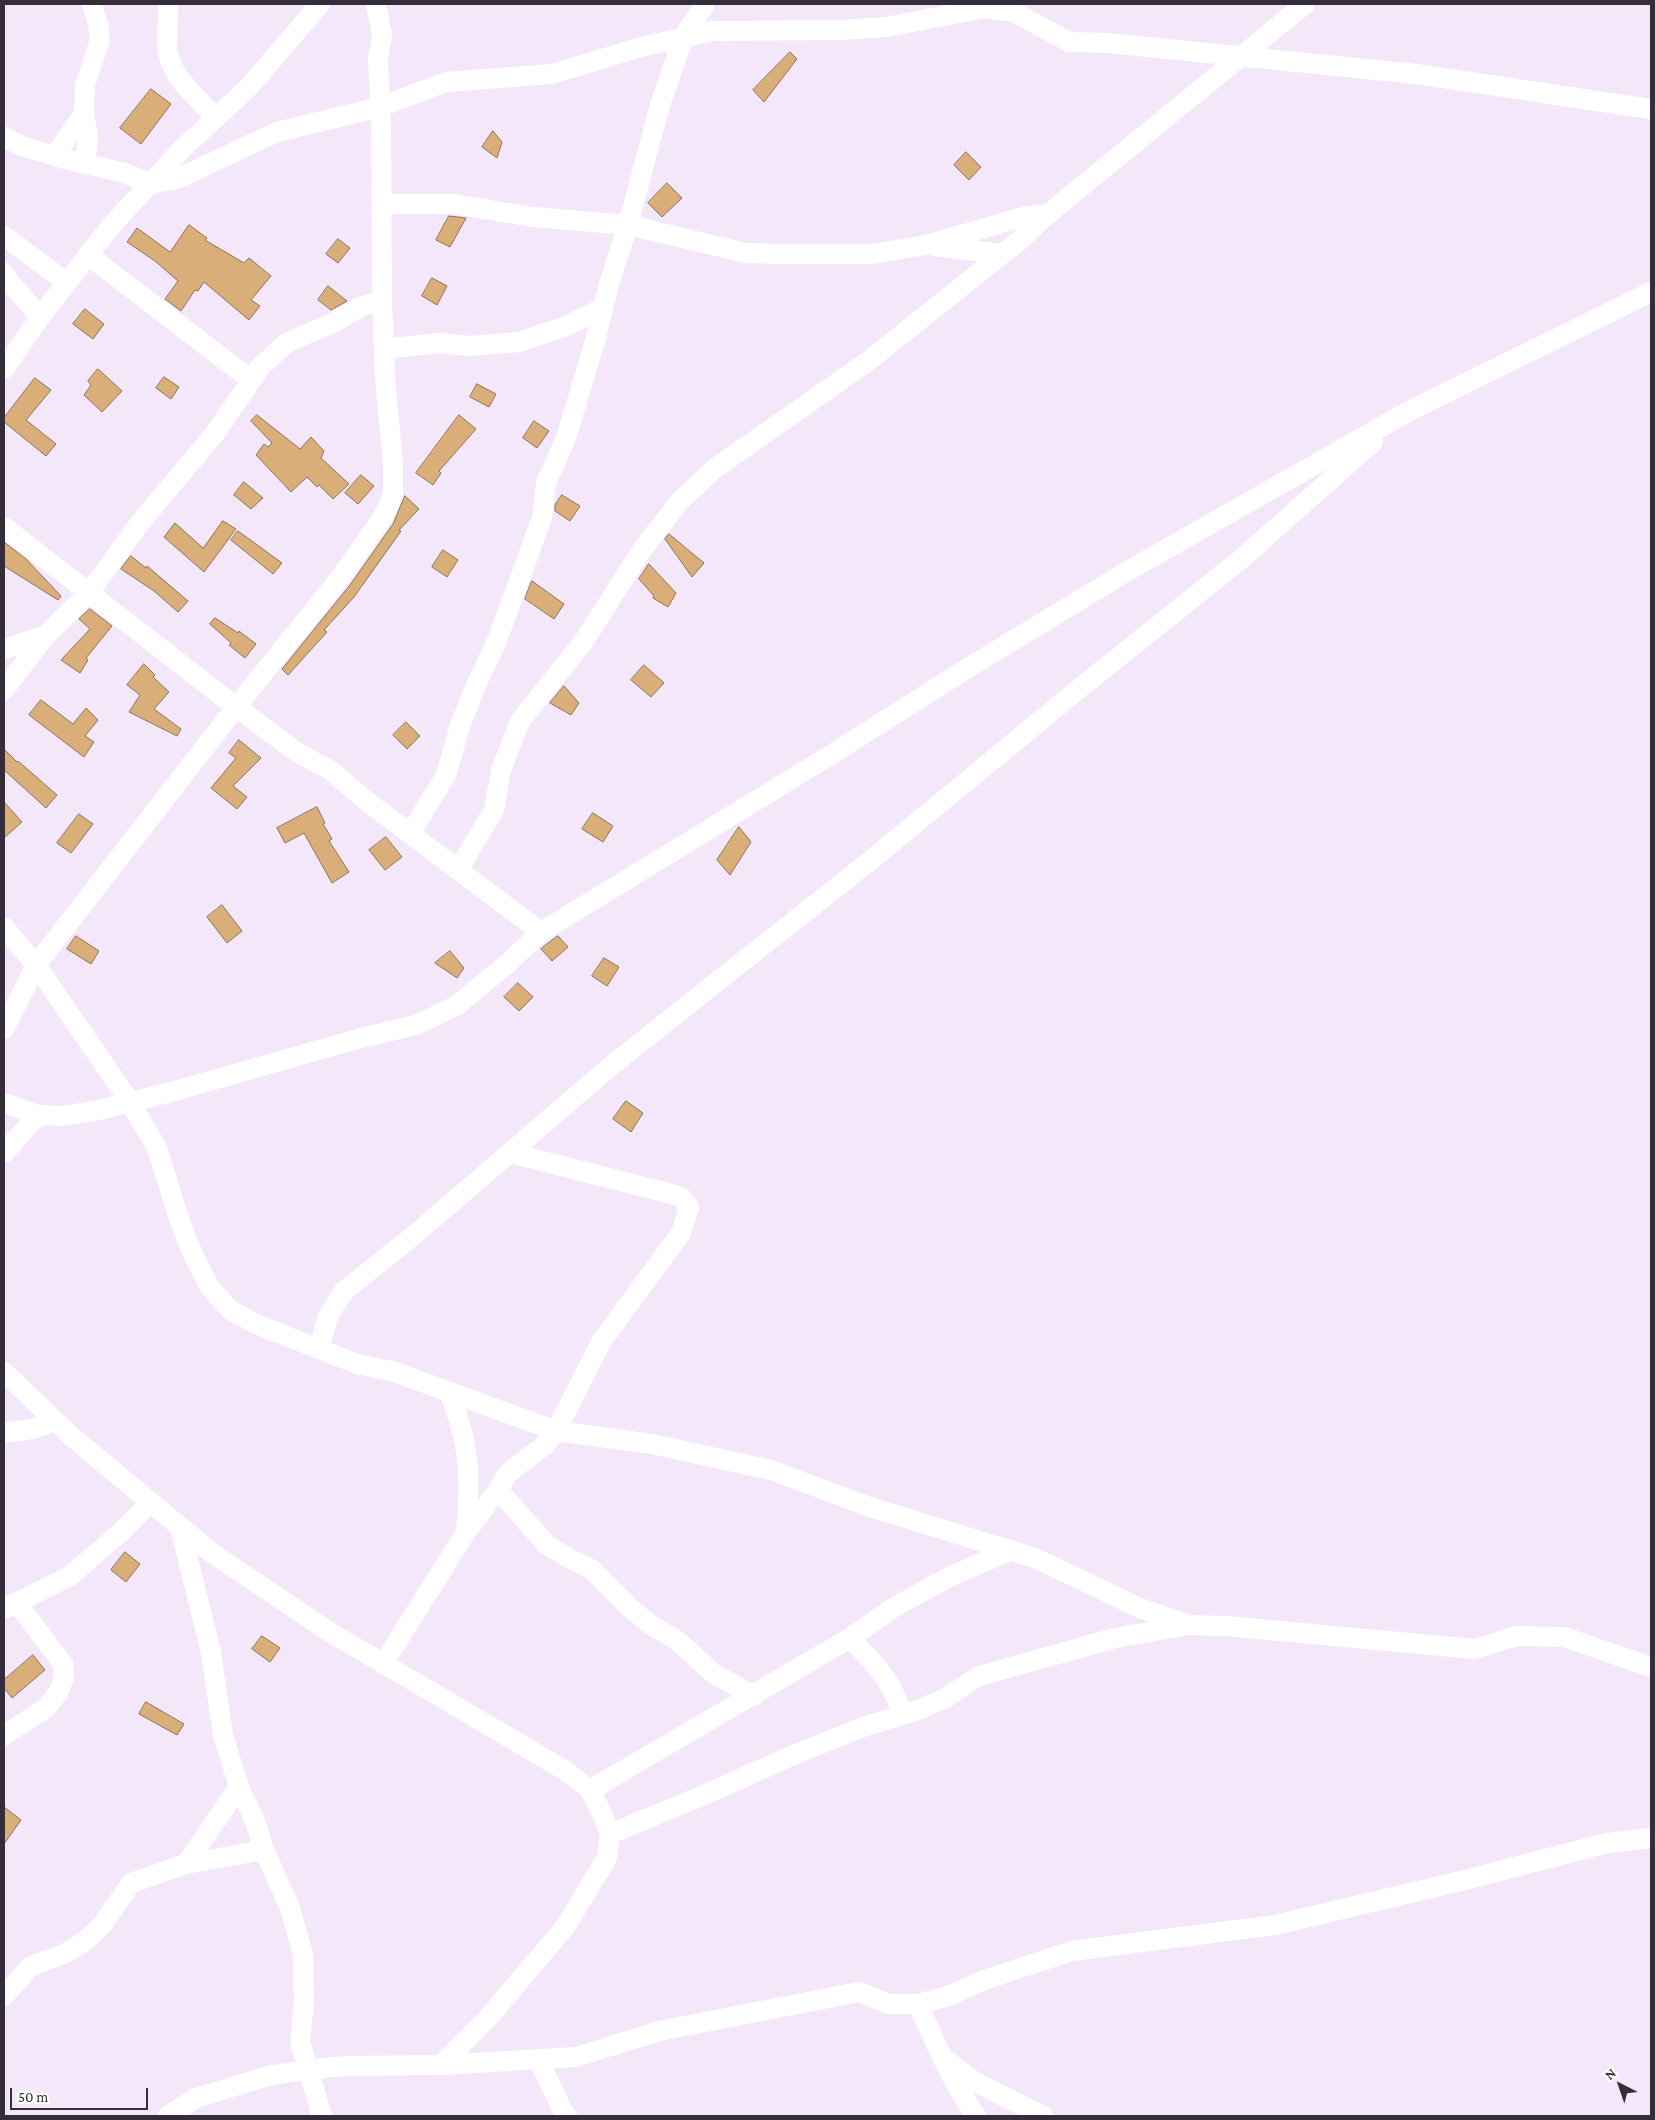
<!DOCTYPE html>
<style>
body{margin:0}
#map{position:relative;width:1655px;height:2120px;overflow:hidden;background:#f4e7fa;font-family:"Crimson Pro",serif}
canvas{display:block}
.frame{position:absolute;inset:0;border:5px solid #352d39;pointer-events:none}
.north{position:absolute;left:1595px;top:2060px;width:50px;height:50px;-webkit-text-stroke:4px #fff;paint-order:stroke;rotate:319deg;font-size:14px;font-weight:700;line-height:20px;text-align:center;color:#352d39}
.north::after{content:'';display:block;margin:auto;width:18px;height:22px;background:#352d39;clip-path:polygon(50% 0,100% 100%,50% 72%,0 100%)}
.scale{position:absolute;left:10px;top:2088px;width:138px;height:22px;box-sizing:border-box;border:2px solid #352d39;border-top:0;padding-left:6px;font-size:15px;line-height:18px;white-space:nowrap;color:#352d39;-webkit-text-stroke:4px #fff;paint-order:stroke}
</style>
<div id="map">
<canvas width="1655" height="2120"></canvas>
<div class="frame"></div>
<div class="north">N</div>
<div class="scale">50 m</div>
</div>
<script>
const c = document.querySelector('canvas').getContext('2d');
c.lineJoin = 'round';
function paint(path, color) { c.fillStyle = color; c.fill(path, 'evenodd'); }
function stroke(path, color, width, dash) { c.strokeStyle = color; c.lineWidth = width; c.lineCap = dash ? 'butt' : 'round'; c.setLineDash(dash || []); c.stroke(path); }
const building = new Path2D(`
 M790 52 797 59 764 102 753 90Z
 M151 89 171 104 141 144 120 128Z
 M493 131 502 142 497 158 482 147Z
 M966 152 981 167 969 180 954 165Z
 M667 183 682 198 662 217 648 203Z
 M449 216 466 218 450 247 436 240Z
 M189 225 207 238 205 240 244 263 249 258 271 276 251 300 260 306 249 320 204 282 198 291 195 290 181 311 165 299 178 281 155 261 127 242 137 228 170 252Z
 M338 239 350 248 338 263 326 254Z
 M432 278 447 286 437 305 422 296Z
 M328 286 347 301 331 310 318 300Z
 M85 309 104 324 93 339 73 324Z
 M98 369 122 391 102 412 84 395 91 385 88 381Z
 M164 377 179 387 171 399 156 388Z
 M35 378 51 390 26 420 56 444 46 456 4 422V418Z
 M477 384 496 394 489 407 470 397Z
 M257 415 300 449 311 437 324 451 321 458 349 484 333 499 319 485 317 487 307 477 291 492 256 455 264 444 268 447 272 443 251 421Z
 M459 415 476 429 439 471 441 473 433 485 416 473Z
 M534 421 549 431 537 448 523 438Z
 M361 475 374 486 358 504 345 493Z
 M244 482 263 498 251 509 234 495Z
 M562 495 580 506 570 521 555 511V505Z
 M405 496 419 509 399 530 401 531 354 597 324 630 327 632 288 675 282 669 350 585 393 524Z
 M223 521 236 529 204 572 164 537 175 523 203 548Z
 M238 531 282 563 273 574 231 540Z
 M669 534 704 563 692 577 665 539Z
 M4 542 26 559 61 596 58 600 4 566Z
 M443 550 458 560 447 577 432 567Z
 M131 556 146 568 147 566 188 601 178 612 154 591 121 569Z
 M649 564 676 593 668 607 653 598 654 596 639 579Z
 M532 581 564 604 554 619 525 599Z
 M90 609 112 626 86 658 88 660 80 673 61 660 90 629 79 619Z
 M215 618 238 633 239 631 256 644 245 658 229 645 231 643 210 624Z
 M144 664 155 675 153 677 169 692 154 709 181 729 177 736 129 712 140 695 127 685Z
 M644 665 664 683 651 697 631 680Z
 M564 686 579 703 571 715 550 703Z
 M41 700 73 724 86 708 98 720 85 736 94 742 84 757 29 715Z
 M406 722 420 736 407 749 393 735Z
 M239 740 261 758 233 786 247 797 237 809 211 788 236 758 229 753Z
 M4 749 17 762 18 761 57 795 46 808 4 770Z
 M4 802 22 822 4 838Z
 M317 807 325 823 323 824 332 839 329 841 349 872 332 883 304 833 285 843 277 828Z
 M593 813 613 826 603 842 582 829Z
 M79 814 93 824 71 853 57 843Z
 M739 827 751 842 730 875 717 860Z
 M386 837 402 857 385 870 369 850Z
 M222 905 242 931 227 943 207 917Z
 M76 936 99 951 91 964 67 949Z
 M558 936 568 947 552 961 541 949Z
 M450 951 464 968 457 978 435 963Z
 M604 958 619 967 607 986 592 976Z
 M518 983 533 997 519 1011 504 997Z
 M626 1101 643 1113 631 1132 613 1119Z
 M125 1552 140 1564 126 1582 111 1570Z
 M262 1636 280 1648 270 1662 252 1649Z
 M33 1655 45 1670 12 1698 4 1688V1680Z
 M146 1702 184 1724 177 1735 139 1714Z
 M4 1807 21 1820 4 1844Z`);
paint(building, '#daae79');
stroke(building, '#8b7459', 1);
stroke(new Path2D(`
 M168 4C169 17 167 29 167 42 166 74 196 96 216 118
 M4 137 22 146 65 159 125 173 150 184 177 179 277 132 380 107 446 82 552 74 641 47 713 31 839 30 887 27 984 8 1014 12 1069 42 1108 43 1416 74 1651 109
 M55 156 84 113
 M85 163 88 138 84 113 85 85 100 40 98 24 92 4
 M381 204H453L533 217 628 225 746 253 781 254H873L926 245 1023 217 1048 214
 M4 236 66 282
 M935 246 1002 254
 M88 255 251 380
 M4 273 8 280 40 317
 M384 349 439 343 469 346 519 342 564 327 603 308
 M4 369 40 317 111 226 182 149 249 87 320 4
 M4 527 236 707 298 753 330 770 364 799 541 932
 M4 649 46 635
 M4 690 46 635 89 593 139 524 216 432 261 366 288 342 331 324 362 306 382 300
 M410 834 446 775 460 726 476 685 496 643 526 562 542 517 546 483 566 438 596 338 609 284 628 225 660 105 684 36 705 4
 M458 870 494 810 501 770 520 721 584 641 642 550 679 502 714 469 867 362 1020 240 1048 214 1305 4
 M4 927 36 965 130 1102 157 1148 180 1222 192 1252 209 1286 230 1310 256 1324 357 1364 392 1371 556 1431 652 1444 771 1470 867 1506 1035 1558 1140 1608 1189 1625 1226 1626 1474 1649 1517 1636 1564 1637 1651 1667
 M4 1029 36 965 236 707 340 578 383 517 393 495V462L385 380 382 300 381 126 378 58 382 35 376 4
 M4 1103 38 1115 63 1116 99 1110 167 1093 361 1038 416 1025 456 1006 507 964 541 932 829 756 971 666 1126 572 1409 411 1651 292
 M4 1153 38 1115
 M319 1349 328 1316 344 1291 413 1236 612 1065 871 860 1080 688 1240 560 1373 442
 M4 1372 72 1437 212 1553 328 1631 566 1771 590 1790 600 1809 610 1834 607 1858 565 1927 488 2018 441 2065
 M449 1392C470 1444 471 1477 466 1532
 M4 1433 32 1429 55 1421
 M498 1490 547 1545 570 1559 591 1569 631 1609 650 1624 679 1642 713 1673 754 1696
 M180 1527 211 1652 223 1735 239 1787 255 1821 264 1850 290 1908 303 1954 304 2001 300 2042 322 2116
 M4 1609 70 1576 121 1532 151 1502
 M850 1638C872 1661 895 1683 902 1715
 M383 1664 466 1532 498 1490 508 1473 545 1445 556 1431 601 1342 681 1233 689 1208 681 1197 668 1193 510 1153
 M4 1735 46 1708 58 1693 64 1678 63 1664 17 1603
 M590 1790 850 1638 893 1608 947 1578 1011 1550
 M610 1834 704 1795 798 1753 863 1727 921 1709 947 1697 979 1676 1115 1638 1188 1625
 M186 1864 239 1787
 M4 1996 31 1966 66 1953 85 1941 103 1924 131 1883 186 1864 264 1850
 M918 2004C935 2043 952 2081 976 2116
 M538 2059 563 2111 567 2116
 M948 2061 972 2080 1043 2116
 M168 2116 196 2098 268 2076 309 2069 347 2066 441 2065 576 2057 659 2031 859 1992 889 2004H918L948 1996 987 1979 1072 1951 1275 1925 1465 1880 1607 1843 1651 1838`), '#fff', 20);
</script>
